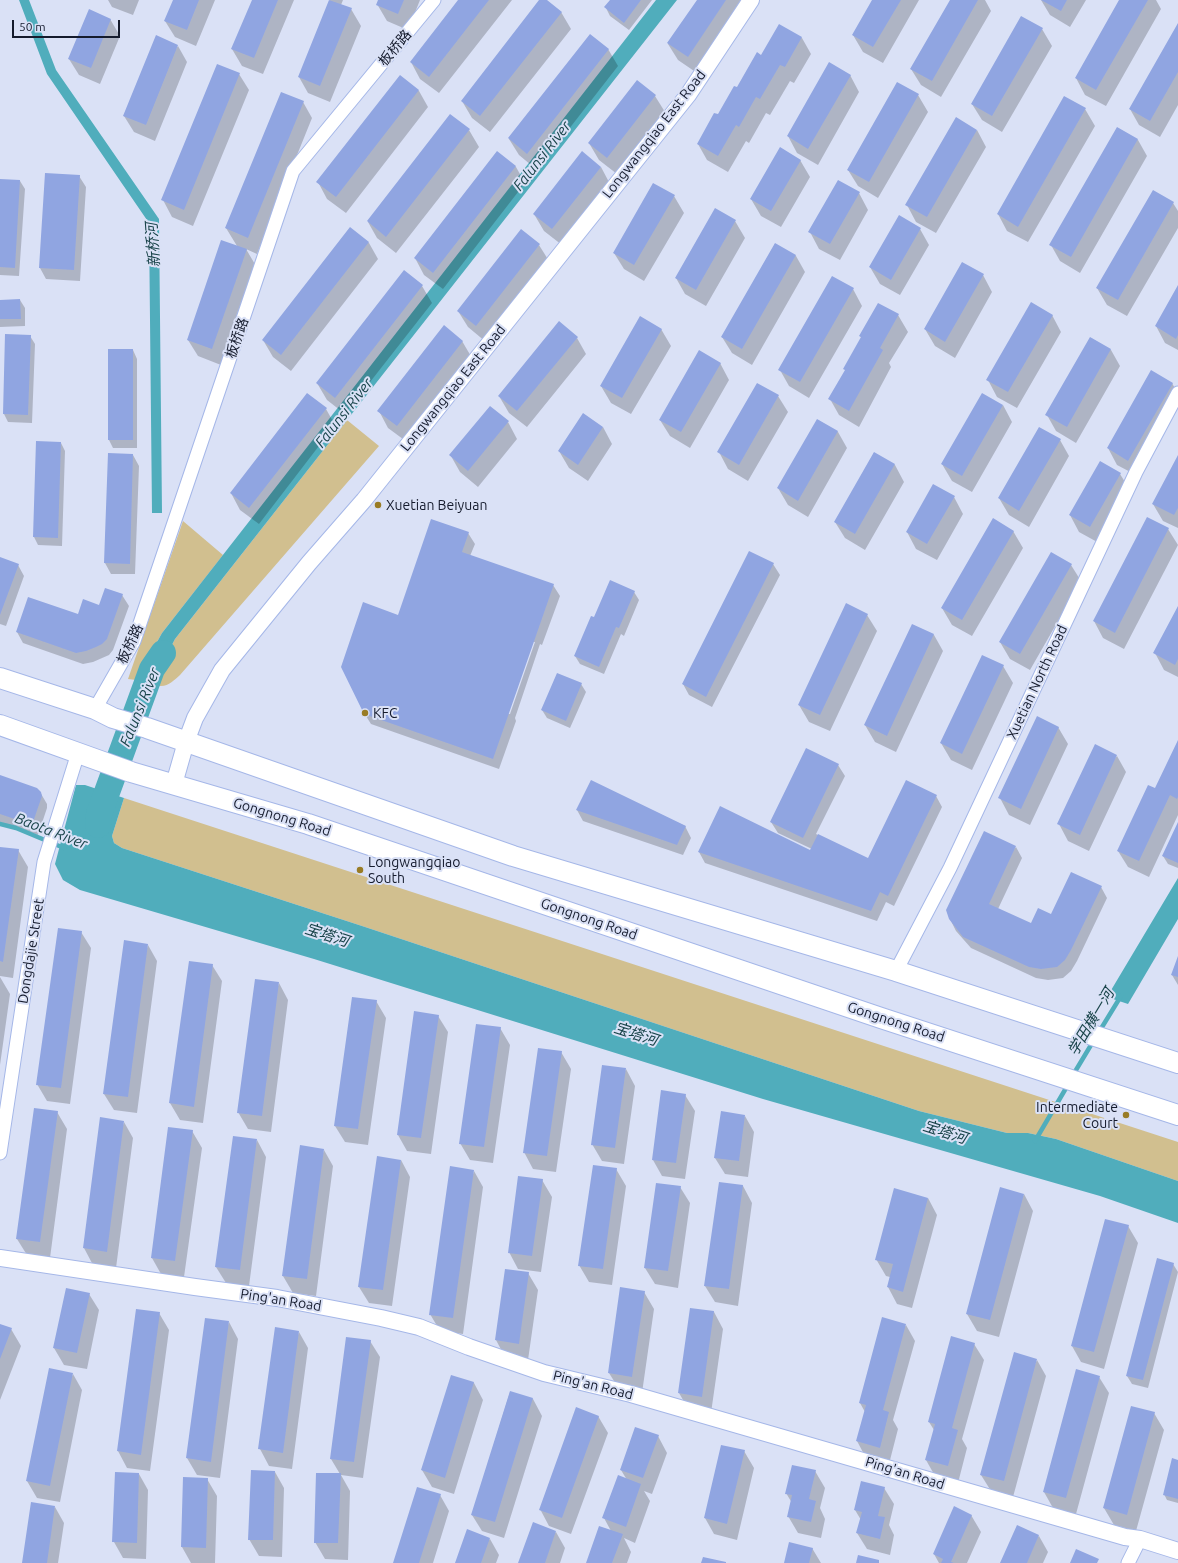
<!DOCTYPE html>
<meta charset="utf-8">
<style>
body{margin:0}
#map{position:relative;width:1178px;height:1563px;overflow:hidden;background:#dae1f6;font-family:Ubuntu,sans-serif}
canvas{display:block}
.scale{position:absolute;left:12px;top:20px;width:108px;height:18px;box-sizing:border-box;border:2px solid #151b2d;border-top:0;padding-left:5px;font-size:12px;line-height:14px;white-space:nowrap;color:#151b2d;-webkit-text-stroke:3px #dae1f6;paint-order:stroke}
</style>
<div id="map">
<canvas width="1178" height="1563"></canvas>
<div class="scale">50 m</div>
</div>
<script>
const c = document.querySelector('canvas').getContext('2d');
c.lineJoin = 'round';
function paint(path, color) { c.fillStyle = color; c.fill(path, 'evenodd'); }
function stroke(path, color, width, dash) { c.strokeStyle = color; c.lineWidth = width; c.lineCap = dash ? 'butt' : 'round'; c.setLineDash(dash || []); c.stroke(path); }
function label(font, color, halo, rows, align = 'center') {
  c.font = font + ' Ubuntu,"Noto Sans SC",sans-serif'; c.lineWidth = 4; c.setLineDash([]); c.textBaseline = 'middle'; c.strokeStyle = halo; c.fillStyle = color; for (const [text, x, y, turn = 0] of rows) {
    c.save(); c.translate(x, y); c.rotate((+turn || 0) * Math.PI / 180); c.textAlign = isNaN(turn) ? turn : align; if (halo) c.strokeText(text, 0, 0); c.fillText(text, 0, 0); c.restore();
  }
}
paint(new Path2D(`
 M347 420 379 446 180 675C169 685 167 687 151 686L175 639Z
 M183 521 223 555 162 633 136 680 128 679Z
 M124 798 1178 1142V1181L1056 1139 1028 1133H1007L919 1111 362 926 122 848 114 843 112 836Z`), '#d1bf8f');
paint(new Path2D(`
 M19 0H29L56 70 159 219 162 513H152L149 223 47 74Z
 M656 0H677L175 639 151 686 136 680 162 633Z
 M76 785H85L124 798 112 836 114 843 122 848 362 926 919 1111 1007 1133H1028L1056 1139 1178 1181V1223L1100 1196 763 1099 314 959 80 890 63 880 55 864Z
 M1178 878V919L1128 1004 1107 997Z`), '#50adbc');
paint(new Path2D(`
 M108 0H139L133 15 112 7Z
 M174 0H215L196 46 175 37 165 21Z
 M253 0H294L263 74 242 66 232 49Z
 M330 0H343L341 5 351 9 361 26 330 102 308 93 299 77Z
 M379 0H420L408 30 387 21 377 4Z
 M459 0H512L439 93 420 79 411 62Z
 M541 0H545L561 12 571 29 490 132 472 118 462 101Z
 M611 0H652L629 30 610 16 606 8Z
 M698 0H747L697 73 678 60 668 44Z
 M873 0H919L883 63 863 52 853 35Z
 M951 0H985L991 11 941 97 921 85 911 69Z
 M1041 0H1086L1070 27 1050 15Z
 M1121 0H1156L1161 9 1106 106 1085 95 1076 78Z
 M110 19 120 36 100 84 79 75 69 59Z
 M779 25 802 38 811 54 794 83 790 81 770 115 766 113 749 143 746 141 728 172 707 160 698 144 762 56Z
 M1178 25V105L1160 137 1139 125 1130 109Z
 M1042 29 1052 46 1002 132 982 120 972 104Z
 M178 46 187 62 155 141 134 132 124 116Z
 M608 49 618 66 537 170 519 155 509 139Z
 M239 74 249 90 193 226 172 217 163 200Z
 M850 75 859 92 818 165 797 153 788 136Z
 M400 76 419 91 428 107 346 213 327 199 318 182Z
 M637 81 655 96 665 112 617 174 599 160 589 143Z
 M918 95 928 112 878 198 858 186 848 170Z
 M303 102 312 118 257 254 246 249 256 266 221 365 198 356 188 340 237 246 226 228Z
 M1085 109 1095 126 1028 242 1007 231 998 214Z
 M1118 128 1138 140 1147 156 1080 273 1060 261 1051 245Z
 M469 130 479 147 396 253 377 238 368 222Z
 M977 130 986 147 936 233 916 222 907 205Z
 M497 152 516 167 525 183 443 289 424 275 415 258Z
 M800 160 810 177 781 227 761 216 751 199Z
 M601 167 610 184 562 245 544 231 534 214Z
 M79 176 86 187 80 281 46 279 40 268Z
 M0 180 20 181 25 189 19 276 0 275Z
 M859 193 868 210 840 260 819 249 810 232Z
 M674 196 684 213 644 281 624 269 614 253Z
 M1173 203 1178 211V228L1127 316 1107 305 1097 288Z
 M735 221 745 238 706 306 685 294 676 278Z
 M350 228 369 243 378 259 291 371 273 357 263 340Z
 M920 229 929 245 900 295 880 284 870 267Z
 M775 244 796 256 805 272 752 365 732 353 722 337Z
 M539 245 549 261 486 342 468 327 458 311Z
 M404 272 422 286 432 303 345 414 327 400 317 383Z
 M983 275 992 292 955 358 935 346 925 329Z
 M1178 287V350L1165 343 1156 326Z
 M853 289 862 306 809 398 789 386 780 370Z
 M20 300 25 308V326L0 327V301Z
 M898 315 908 332 889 363 891 367 859 427 839 415 830 399 846 371 862 339 860 336Z
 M1052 315 1061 332 1017 408 997 397 988 380Z
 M661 329 671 346 631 414 611 403 601 386Z
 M30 336 35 344 32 423 8 422 4 414Z
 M577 338 586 354 527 427 509 413 499 396Z
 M1091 338 1111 350 1120 366 1076 443 1056 431 1047 415Z
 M462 341 472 358 407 442 388 428 379 411Z
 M133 350 137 359V448H113L109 440Z
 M720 363 729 380 690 448 670 436 660 420Z
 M1172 383 1178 394 1138 476 1117 465 1108 448Z
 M778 396 788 412 748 481 728 469 719 452Z
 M1003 405 1012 422 972 492 952 481 942 464Z
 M326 409 335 425 259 524 240 510 231 493Z
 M818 420 838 432 847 448 808 517 788 505 778 488Z
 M508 422 517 439 478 487 460 472 451 456Z
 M603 427 612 444 588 481 569 468 559 451Z
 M1060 440 1069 456 1029 527 1009 515 999 498Z
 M61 443 65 451 62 546 38 545 34 537Z
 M874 453 895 465 904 482 865 550 845 538 835 522Z
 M133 455 139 466 135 574H111L105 563Z
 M1178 457V528L1163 521 1153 504Z
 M1120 474 1130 490 1099 543 1079 532 1070 515Z
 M954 497 963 514 937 560 916 549 907 532Z
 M1168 529 1178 545 1124 649 1103 638 1094 621Z
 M1013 531 1023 548 972 636 952 625 942 608Z
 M468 533 475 544 470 556 553 585 560 596 542 645 540 644 515 718 516 721 499 769 371 724 364 713 399 616ZM533 642H535L510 714H508Z
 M0 558 18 565 24 576 6 626 0 624Z
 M773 564 780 575 712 707 689 695 683 684Z
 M1071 565 1081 581 1030 670 1010 659 1000 642Z
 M634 592 639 600 624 636 621 634 604 674 580 664 575 656 594 619Z
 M122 595 129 606 113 650 109 655 93 662 83 664 23 643 17 632 79 615Z
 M1178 608V677L1164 670 1155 653Z
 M867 615 877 631 830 731 809 722 799 705Z
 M913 625 934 635 943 651 896 752 875 742 865 725Z
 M1003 666 1013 683 972 770 951 760 941 743Z
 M581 684 586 692 570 728 547 718 542 710Z
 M1058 727 1068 744 1030 825 1009 815 1000 798Z
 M1178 742V815L1149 877 1128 867 1118 851 1156 790Z
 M1117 756 1126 772 1089 851 1068 841 1059 824Z
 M838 765 845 776 816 834 868 860 936 796 942 807 894 906 886 902 877 921 705 863 699 852 810 851 812 849 778 833 771 822Z
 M0 776 40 792 47 804V808L38 835 0 822Z
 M591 781 685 826 691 838 683 855 583 821 577 810Z
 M1178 825V868L1168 864 1163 856Z
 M1016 847 1022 858 998 909 1031 925 1052 916 1101 887 1107 898 1077 961 1071 971 1063 978 1048 980 1036 978 971 948 956 931 950 919Z
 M0 848 18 850 28 867 13 978 0 976Z
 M81 932 91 948 70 1104 47 1101 37 1084Z
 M148 945 157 961 137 1113 114 1110 104 1094Z
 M1178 958V985L1172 975Z
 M212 965 222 981 203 1123 180 1120 170 1103Z
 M0 977 10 994 0 1065Z
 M279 983 288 1000 271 1132 248 1129 238 1112Z
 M376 1001 386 1018 368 1145 345 1142 335 1126Z
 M438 1016 448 1032 431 1154 407 1151 398 1135Z
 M500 1028 510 1045 493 1163 470 1160 460 1143Z
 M561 1052 571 1069 556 1172 533 1169 524 1152Z
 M626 1069 635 1086 624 1164 602 1161 592 1144Z
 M685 1095 695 1111 685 1179 662 1176 653 1160Z
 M57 1112 67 1129 50 1258 27 1255 17 1239Z
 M745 1116 754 1132 748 1177 725 1174 715 1158Z
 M124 1122 133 1138 116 1268 93 1265 84 1248Z
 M192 1131 202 1148 184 1277 161 1274 152 1258Z
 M257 1140 266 1157 249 1286 226 1283 216 1267Z
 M324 1150 333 1166 316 1296 293 1293 283 1276Z
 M401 1160 410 1177 392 1306 369 1303 359 1287Z
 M616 1169 626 1186 612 1285 589 1282 579 1265Z
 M474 1171 483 1187 463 1334 440 1331 430 1314Z
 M542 1180 552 1197 541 1272 518 1269 509 1252Z
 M720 1183 743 1186 752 1203 738 1306 715 1302 705 1286Z
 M680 1187 690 1203 678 1288 655 1284 645 1268Z
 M1024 1194 1033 1211 999 1337 977 1331 967 1314Z
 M928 1198 937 1215 912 1308 897 1304 888 1287 890 1277 886 1276 876 1259Z
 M1128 1226 1138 1243 1104 1369 1081 1362 1072 1346Z
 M1173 1264 1178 1272 1148 1388 1132 1384 1127 1376Z
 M528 1273 538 1290 528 1360 505 1357 496 1340Z
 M644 1292 654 1309 642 1393 619 1389 609 1373Z
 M89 1294 99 1310 87 1369 64 1365 54 1348Z
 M691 1309 714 1312 723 1329 711 1413 689 1410 679 1393Z
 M137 1310 159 1313 169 1330 150 1471 127 1468 118 1451Z
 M229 1322 238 1339 220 1478 197 1475 187 1458Z
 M0 1325 11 1329 21 1346 0 1400Z
 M906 1325 915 1341 893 1420 898 1429 889 1464 866 1458 857 1441 865 1412 860 1403Z
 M299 1332 308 1348 292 1469 269 1466 260 1449Z
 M370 1341 380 1357 363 1478 341 1475 350 1491 348 1560 325 1559 315 1542 340 1474 331 1459Z
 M974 1344 984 1360 962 1439 967 1448 958 1483 935 1476 926 1460 934 1430 929 1422Z
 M1037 1360 1046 1376 1013 1497 991 1491 981 1475Z
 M73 1374 82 1390 60 1502 37 1498 27 1481Z
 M452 1376 474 1383 483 1400 454 1494 432 1487 422 1470Z
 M1099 1377 1109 1393 1076 1514 1053 1508 1044 1492Z
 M510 1392 533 1399 542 1416 504 1538 482 1531 472 1515Z
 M1154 1413 1164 1430 1136 1531 1114 1525 1104 1508Z
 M598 1416 608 1433 571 1534 549 1526 540 1509Z
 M658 1436 667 1453 652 1494 644 1491 650 1501 635 1543 624 1538 631 1552 627 1563H587L611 1531 604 1518 627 1480 621 1470Z
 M744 1451 754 1468 737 1540 714 1534 705 1518Z
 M1178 1461V1503L1167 1500 1164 1494Z
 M815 1471 825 1488 820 1508 825 1519 821 1538 798 1533 788 1516 792 1503 786 1493Z
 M275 1472 284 1488 282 1557 259 1556 249 1539Z
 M139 1474 148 1490 146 1559 123 1558 114 1542Z
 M184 1478 207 1479 217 1496 215 1563H191L182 1547Z
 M884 1488 894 1504 889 1525 894 1535 890 1555 867 1549 857 1533 861 1520 855 1510Z
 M440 1495 449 1511 433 1563H394Z
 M55 1507 64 1523 58 1563H23Z
 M971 1515 981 1532 967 1563H939L934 1554Z
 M556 1532 565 1548 560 1563H519Z
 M1039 1536 1048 1552 1043 1563H1001Z
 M490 1539 499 1555 496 1563H456Z
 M812 1548 821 1563H785Z`), '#0003');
stroke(new Path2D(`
 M0 824 16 828 64 848
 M1099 1032 1121 996
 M1073 1075 1094 1040
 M1035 1141 1069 1083`), '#50adbc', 4.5);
stroke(new Path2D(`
 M98 825 99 814 152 669 163 653`), '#50adbc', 26);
paint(new Path2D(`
 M173 0H199L187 30 164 21Z
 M252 0H278L254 58 231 49Z
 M329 0 352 8 320 86 298 77Z
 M378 0H404L398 14 376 5Z
 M458 0H489L429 77 410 62Z
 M539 0H547L562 12 480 116 461 101Z
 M610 0H641L624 23 604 7Z
 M697 0H726L688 57 667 43Z
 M872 0H901L873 47 852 35Z
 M950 0H978L932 81 910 69Z
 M1041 0H1067L1061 11Z
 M1119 0H1148L1096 90 1075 78Z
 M89 9 111 19 91 68 68 59Z
 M1021 16 1043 28 992 116 971 104Z
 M1178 23V72L1150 121 1129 109Z
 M779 24 802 37 785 67 780 65 760 99 756 97 739 127 736 125 718 156 697 144 714 113 718 114 734 86 737 87 757 52 761 55Z
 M590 34 609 49 527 154 508 138Z
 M156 35 178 45 146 125 123 116Z
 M829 62 851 75 808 149 787 136Z
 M217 64 240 73 184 210 161 200Z
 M400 75 419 90 336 197 316 182Z
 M637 80 656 95 607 158 588 143Z
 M897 82 919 94 869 182 847 170Z
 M281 92 304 101 248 238 225 228Z
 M1064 96 1086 108 1018 227 997 214Z
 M450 114 470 129 386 237 367 221Z
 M956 117 977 130 927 217 905 205Z
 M1117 127 1138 139 1071 257 1049 245Z
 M780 147 801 160 771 211 750 199Z
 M497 151 516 166 433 273 414 258Z
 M582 151 601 167 552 229 533 214Z
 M45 173 80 175 74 270 39 268Z
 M0 179 20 180 15 268 0 267Z
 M838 180 860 192 830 244 808 232Z
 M653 183 675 195 634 265 613 253Z
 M1153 190 1174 202 1118 300 1096 288Z
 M715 208 736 220 696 290 675 278Z
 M899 215 921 228 891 280 869 267Z
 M350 227 369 242 281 355 262 340Z
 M521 229 540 244 476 326 457 311Z
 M221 240 247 249 212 349 187 340Z
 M775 243 796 255 742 349 721 337Z
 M962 262 984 274 945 342 924 329Z
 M404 270 423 285 335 398 316 383Z
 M832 276 854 288 800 382 778 370Z
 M1178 285V335L1176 339 1155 326Z
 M20 299 21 319H0V300Z
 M1031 302 1053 315 1008 392 986 380Z
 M878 303 899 314 880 348 883 350 849 411 828 399 845 370 843 369 861 337 859 336Z
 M640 316 662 329 622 398 600 386Z
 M559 321 578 337 517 411 498 396Z
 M444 325 463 341 397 426 377 411Z
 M5 334 31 335 28 415 3 414Z
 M1090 337 1111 349 1067 427 1045 415Z
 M108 349H133V440H108Z
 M699 350 721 363 681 432 659 420Z
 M1151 370 1173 383 1128 461 1107 448Z
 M757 383 779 395 739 465 717 452Z
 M307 393 327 408 249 508 230 493Z
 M982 393 1003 405 962 476 941 464Z
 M490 406 509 421 468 471 449 455Z
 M583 413 603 427 578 465 558 451Z
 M817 419 838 431 798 501 777 488Z
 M1039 427 1061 439 1019 511 998 498Z
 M36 441 61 442 58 538 33 537Z
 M874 452 895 464 855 534 834 522Z
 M108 453 133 454 130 564 104 563Z
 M1178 455V508L1174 515 1152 504Z
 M1100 461 1121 473 1090 527 1069 515Z
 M933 484 955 496 927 544 906 532Z
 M1147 517 1169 528 1115 633 1093 621Z
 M993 518 1014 531 962 620 941 608Z
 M431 519 469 532 462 552 554 584 493 759 364 714 341 667 363 602 398 615Z
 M749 551 774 563 706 697 682 684Z
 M1051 552 1072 564 1020 654 999 642Z
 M0 557 19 564 0 615Z
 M610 580 635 591 619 628 616 627 599 667 574 656 591 616 594 617Z
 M105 588 123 594 107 639 102 644 96 647 86 651 76 653 16 632 28 597 78 614 83 599 99 605Z
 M846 603 868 614 820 715 798 705Z
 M1178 606V659L1175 665 1153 653Z
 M912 624 934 634 887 736 864 725Z
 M982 655 1004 665 962 754 940 743Z
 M557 673 582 683 566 721 541 710Z
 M1037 716 1059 727 1021 809 998 798Z
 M1178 740V797L1177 799 1170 795 1139 861 1117 851 1148 785 1155 788Z
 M1095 744 1117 755 1080 835 1057 824Z
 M806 748 839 764 803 838 770 822Z
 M0 775 37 788 41 792 42 796 32 825 0 814Z
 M591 780 686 826 677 845 576 810Z
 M906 780 937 795 888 896 880 892 871 911 698 852 720 806 810 850 818 834 868 858Z
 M1178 822V863L1162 856Z
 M984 831 1016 846 989 904 1031 923 1038 908 1051 914 1071 872 1102 886 1071 950 1065 960 1057 967 1041 969 1029 967 963 937 949 919 946 910Z
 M0 847 19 849 3 962 0 961Z
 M58 928 82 931 61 1088 36 1085Z
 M124 940 148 944 128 1097 103 1094Z
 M1178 956V977L1171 975Z
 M189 961 213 964 194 1107 169 1103Z
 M255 979 279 982 262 1116 237 1113Z
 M352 997 377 1000 358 1129 334 1126Z
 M414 1011 439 1015 421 1138 397 1135Z
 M476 1024 501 1027 484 1147 459 1144Z
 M538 1048 562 1051 547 1156 523 1153Z
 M602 1065 626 1068 615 1148 591 1145Z
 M661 1090 686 1094 676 1163 652 1160Z
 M34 1108 58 1111 40 1242 16 1239Z
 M721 1111 745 1115 739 1161 714 1158Z
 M100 1117 124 1121 107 1252 83 1248Z
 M168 1127 193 1130 175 1261 151 1258Z
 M233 1136 257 1139 240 1270 215 1267Z
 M300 1145 324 1149 307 1279 282 1276Z
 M377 1156 401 1160 383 1290 358 1287Z
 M593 1165 617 1168 603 1269 578 1266Z
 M450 1166 474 1170 453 1318 429 1315Z
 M518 1176 543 1179 532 1256 508 1253Z
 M719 1182 743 1185 729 1289 704 1286Z
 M656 1183 681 1186 668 1271 644 1268Z
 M1000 1187 1024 1194 990 1320 966 1314Z
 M894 1188 928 1198 903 1292 887 1287 893 1264 875 1260Z
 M1105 1219 1129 1225 1094 1352 1071 1346Z
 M1157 1258 1174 1263 1143 1380 1126 1376Z
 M505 1269 529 1272 519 1344 495 1340Z
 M620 1287 645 1291 632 1377 608 1373Z
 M66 1288 90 1293 77 1353 53 1348Z
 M690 1308 714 1311 702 1397 678 1393Z
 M136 1309 160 1312 141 1455 117 1451Z
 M882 1317 906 1324 883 1410 889 1412 880 1448 856 1441 866 1405 859 1403Z
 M205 1318 229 1321 211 1462 186 1458Z
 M0 1324 12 1328 0 1359Z
 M275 1327 299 1331 283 1453 258 1449Z
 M951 1336 975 1343 952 1428 958 1430 948 1466 925 1460 935 1424 928 1422Z
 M346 1337 371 1340 354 1462 330 1459Z
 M1014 1352 1037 1359 1004 1481 980 1475Z
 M49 1368 73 1373 50 1486 26 1481Z
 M1076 1369 1100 1376 1066 1498 1043 1492Z
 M451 1375 474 1382 445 1478 421 1470Z
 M510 1391 533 1398 495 1522 471 1515Z
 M1131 1406 1155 1412 1127 1515 1103 1508Z
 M576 1407 599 1416 562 1518 539 1510Z
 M635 1427 659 1435 643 1478 620 1470Z
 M721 1445 745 1450 727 1524 704 1518Z
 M1172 1458 1178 1460V1499L1163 1495Z
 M792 1465 816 1470 809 1499 816 1501 811 1522 787 1517 792 1495 785 1494Z
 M251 1470 275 1471 273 1540H248Z
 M115 1472 139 1473 137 1543 112 1542Z
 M316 1473H341L338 1543H314Z
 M618 1475 641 1484 626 1527 602 1518Z
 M183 1477 208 1478 206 1548 181 1547Z
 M861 1481 885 1487 878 1516 885 1517 880 1539 856 1533 862 1512 854 1510Z
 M417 1487 441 1494 419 1563H393Z
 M31 1502 55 1506 47 1563H22Z
 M954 1506 972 1515 951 1562 954 1563H941L943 1559 933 1554Z
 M533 1522 556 1531 545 1563H518Z
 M1017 1525 1039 1535 1027 1563H1000Z
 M599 1526 623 1534 612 1563H586Z
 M467 1529 490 1538 481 1563H455Z
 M789 1542 813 1548 809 1563H784Z
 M1076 1549 1099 1559 1097 1563H1070Z
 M858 1555 879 1560V1563H856Z
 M703 1557 726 1562V1563H701Z`), '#90a5e1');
const minor = new Path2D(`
 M95 709 134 641 293 171 434 0
 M896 971 950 868 1136 472 1178 393
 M0 1153 44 862 78 753
 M1128 1563 1140 1539`);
const tertiary = new Path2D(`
 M174 784 186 742 195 718 222 670 309 563 364 500 688 95 751 0
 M0 1258 195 1287 277 1298 381 1318 419 1327 469 1347 544 1373 631 1394 1125 1537 1140 1539 1178 1551`);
const primary = new Path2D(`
 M0 678 95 709 113 718 147 728 513 856 896 971 1178 1063
 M0 725 131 772 308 824 881 1018 1178 1115`);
stroke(minor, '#a5b7e8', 15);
stroke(tertiary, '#a5b7e8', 18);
stroke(primary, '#a5b7e8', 22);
stroke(minor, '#fff', 13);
stroke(tertiary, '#fff', 16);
stroke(primary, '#fff', 20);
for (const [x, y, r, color] of [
 [378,505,4,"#997c25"],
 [365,713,4,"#997c25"],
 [360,870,4,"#997c25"],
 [1126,1115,4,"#997c25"]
]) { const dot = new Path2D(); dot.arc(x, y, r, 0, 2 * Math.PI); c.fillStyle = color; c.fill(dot); stroke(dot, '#dae1f6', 1.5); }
label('14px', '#151b2d', '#dae1f6', [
 ["板桥路",395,48,-50],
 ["Longwangqiao East Road",654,134,-52],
 ["板桥路",237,338,-71],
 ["Longwangqiao East Road",453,388,-51],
 ["板桥路",130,644,-65],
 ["Xuetian North Road",1037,682,-65],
 ["Gongnong Road",282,817,17],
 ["Gongnong Road",589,919,19],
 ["Dongdajie Street",31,951,-81],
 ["Gongnong Road",896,1022,18],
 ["Ping'an Road",281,1300,9],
 ["Ping'an Road",593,1385,14],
 ["Ping'an Road",905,1473,17]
]);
label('14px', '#151b2d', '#dae1f6', [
 ["Xuetian Beiyuan",386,505],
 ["KFC",373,713],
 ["Longwangqiao",368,862],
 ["South",368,878],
 ["Intermediate",1118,1107,"right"],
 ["Court",1118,1123,"right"]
], 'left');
label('italic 15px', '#184349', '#dae1f6', [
 ["Falunsi River",542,156,-52],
 ["新桥河",153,245,-94],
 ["Falunsi River",344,413,-52],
 ["Falunsi River",140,707,-68],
 ["Baota River",51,831,21],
 ["宝塔河",327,935,18],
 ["学田横一河",1091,1022,-59],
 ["宝塔河",636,1034,18],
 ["宝塔河",945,1132,18]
]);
</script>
